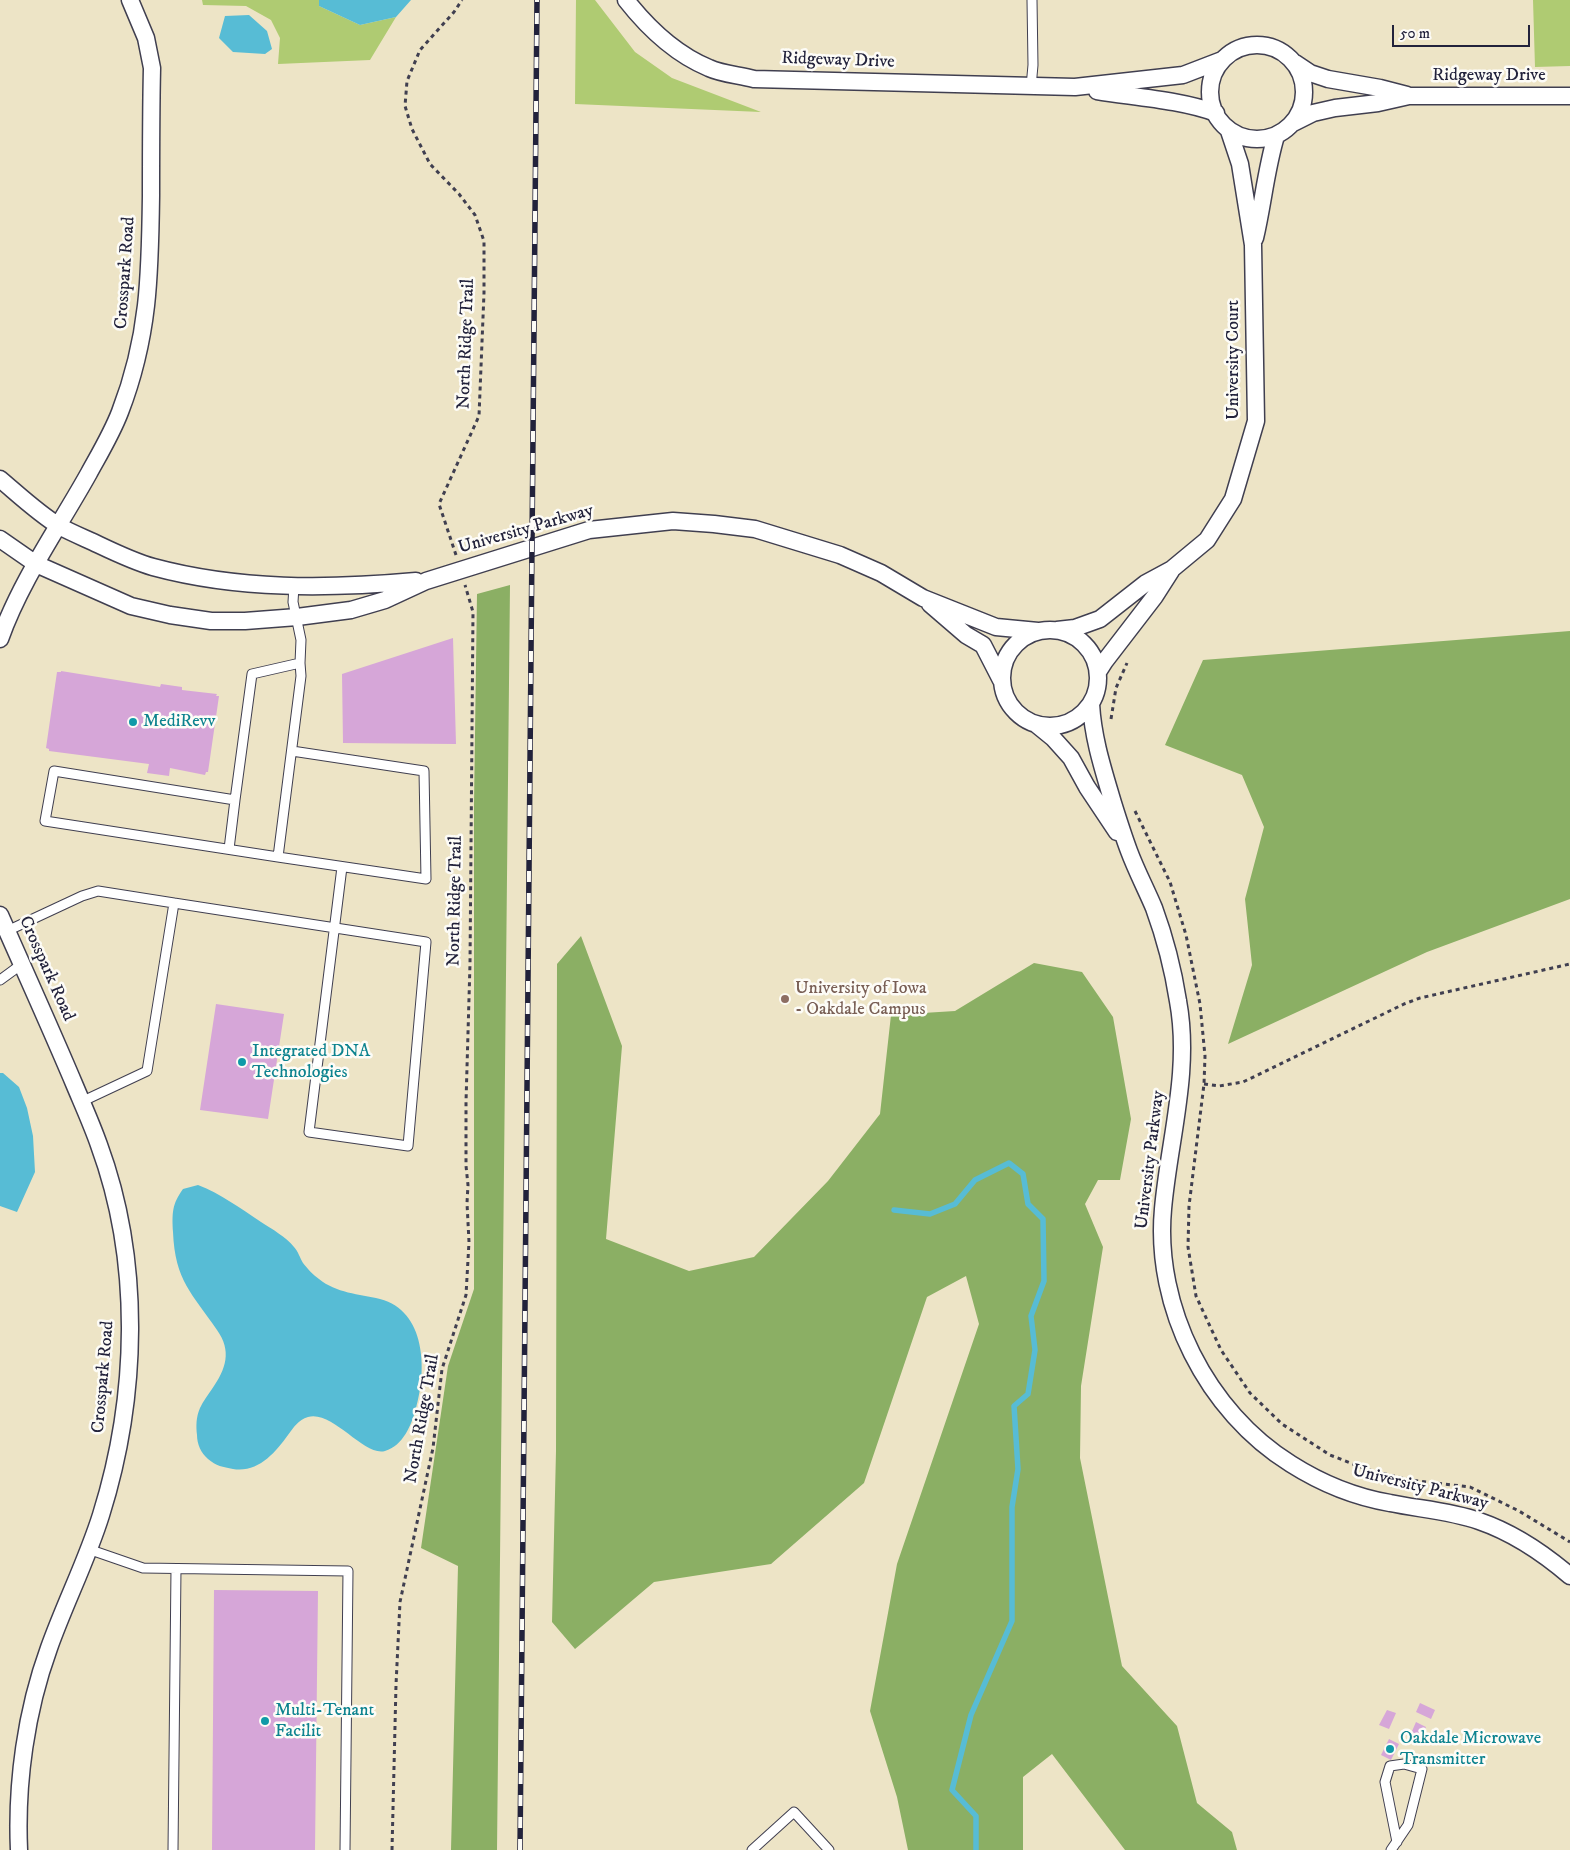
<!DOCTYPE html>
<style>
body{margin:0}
#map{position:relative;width:1570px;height:1850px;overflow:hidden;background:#ede4c6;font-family:"IM FELL DW Pica",serif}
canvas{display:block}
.scale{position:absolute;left:1392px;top:25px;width:138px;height:22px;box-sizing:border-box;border:2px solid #22223b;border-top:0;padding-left:6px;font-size:15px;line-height:18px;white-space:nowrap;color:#22223b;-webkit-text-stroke:4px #fdfcf7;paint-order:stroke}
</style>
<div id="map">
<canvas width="1570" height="1850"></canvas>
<div class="scale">50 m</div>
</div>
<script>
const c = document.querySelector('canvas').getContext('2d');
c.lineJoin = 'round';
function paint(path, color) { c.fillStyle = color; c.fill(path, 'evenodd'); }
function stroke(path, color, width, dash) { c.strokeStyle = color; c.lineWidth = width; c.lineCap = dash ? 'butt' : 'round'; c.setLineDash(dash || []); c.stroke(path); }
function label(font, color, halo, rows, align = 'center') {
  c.font = font + ' "IM FELL DW Pica",serif'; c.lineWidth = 5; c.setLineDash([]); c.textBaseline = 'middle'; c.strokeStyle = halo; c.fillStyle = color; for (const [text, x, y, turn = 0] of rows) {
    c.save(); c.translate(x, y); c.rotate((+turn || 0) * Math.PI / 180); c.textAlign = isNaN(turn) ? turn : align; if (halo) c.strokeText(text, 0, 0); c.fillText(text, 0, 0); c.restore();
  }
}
paint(new Path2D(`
 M202 0H319V6L360 25 396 17 370 60 278 64 280 38 271 20 246 6 203 5Z
 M576 0H595L635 52 672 78 761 112 575 104Z
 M1533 0H1570V66L1535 67Z`), '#afcb72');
paint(new Path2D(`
 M510 585 497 1850H451L458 1566 421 1548 448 1366 474 1289V805L477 594Z
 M1570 631V899L1427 952 1228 1044 1252 965 1245 899 1264 827 1242 775 1165 745 1203 660Z
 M581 936 622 1046 606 1239 689 1271 754 1257 828 1181 880 1114 891 1015 955 1011 1034 963 1082 972 1113 1017 1131 1119 1120 1180H1098L1085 1204 1103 1247 1081 1386 1080 1458 1122 1666 1177 1726 1197 1803 1232 1832 1237 1850H1125L1052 1754 1023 1777V1850H908L897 1797 870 1711 897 1564 979 1324 966 1276 927 1297 864 1483 771 1564 654 1582 575 1649 552 1622 556 1451 557 964Z`), '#8baf64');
paint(new Path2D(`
 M319 0H411L396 17 360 25 319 6Z
 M249 15 267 31 272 49 265 54 233 52 219 38 225 16Z
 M0 1073H3L19 1087 27 1108 33 1136 35 1172 17 1212 0 1206Z
 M198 1185C221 1194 240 1208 261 1222 272 1229 286 1237 294 1247 298 1251 300 1258 303 1263 307 1268 313 1275 319 1279 336 1293 359 1294 380 1299 426 1311 427 1370 416 1408 412 1424 403 1446 385 1451 364 1457 333 1410 308 1417 298 1420 294 1427 288 1435 275 1453 258 1473 233 1469 223 1467 216 1466 208 1459 201 1453 197 1444 197 1435 196 1426 196 1417 200 1408 203 1401 208 1395 212 1389 226 1369 232 1351 217 1330 192 1293 175 1281 173 1232 172 1213 172 1204 183 1189Z`), '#57bcd5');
stroke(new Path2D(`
 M894 1210 930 1214 955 1204 975 1180 1009 1163 1023 1174 1028 1204 1043 1219 1044 1281 1031 1316 1035 1350 1028 1394 1014 1406 1018 1469 1012 1507V1621L971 1715 952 1790 976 1816V1850`), '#57bcd5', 5.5);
paint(new Path2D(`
 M453 638 456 744 343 743 342 674Z
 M61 671 160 687 161 684 182 687V690L217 694 216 696H219L208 772H206L205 775 170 768 169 776 147 773 149 764 49 751V749L46 748 57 672H61Z
 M216 1004 284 1014 268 1119 200 1110Z
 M214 1590 318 1591 315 1850H212Z
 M1420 1703 1435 1710 1431 1719 1416 1712Z
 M1387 1710 1396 1713 1389 1729 1379 1725Z
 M1416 1722 1426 1727 1418 1743 1409 1738Z
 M1389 1739 1399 1744 1391 1760 1381 1755Z`), '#d6a6d8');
const service = new Path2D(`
 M1031 87 1033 65 1032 0
 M294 586 293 602 301 640 300 663 301 676 278 857 45 821 54 771 235 800 252 674 300 663
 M229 849 235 800
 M278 857 426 879 424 771 292 751
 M7 931 82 896 98 891 174 903
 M0 980 22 964
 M81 1102 147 1071 174 903 426 942 408 1146 309 1132C320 1044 331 955 342 867
 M88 1549 143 1568 348 1571 345 1850
 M173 1850 176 1569
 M752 1850 794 1812 829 1850
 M1391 1850 1408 1825 1422 1769 1404 1764 1390 1766 1385 1782 1397 1842`);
const minor = new Path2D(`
 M626 0C648 28 675 54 709 68 722 74 739 75 754 79L1075 87 1183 75 1222 60
 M1210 92a47 47 0 1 1 94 0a47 47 0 1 1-94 0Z
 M1295 63 1310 73 1328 79 1380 88 1407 95
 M1097 91C1134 97 1181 100 1216 113
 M1293 123 1313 113 1335 108 1378 103 1409 96H1570
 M1255 238C1263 204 1266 169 1276 136
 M0 479C19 495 38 513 59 526 70 532 82 537 93 542 112 551 132 561 153 567 238 590 328 589 416 581
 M0 539 36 564 131 606 170 615 211 621H245L297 617 351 610 385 600 426 581 589 530 673 521 714 524 755 529 840 555 881 573 923 598 996 627 1038 631
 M930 604 966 635 983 645 1001 680
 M1002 678a48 48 0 1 1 96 0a48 48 0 1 1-96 0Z
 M1057 630 1075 628 1100 619 1146 583 1172 569 1207 540 1233 499 1256 421 1253 245 1240 164 1229 131
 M0 639C21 580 59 527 89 473 100 453 112 433 120 412 149 337 150 275 151 196 151 154 151 111 152 68L146 38 130 0
 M1098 672 1105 661 1155 596 1171 571
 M1091 704C1093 739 1103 769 1113 803 1118 819 1123 835 1129 851 1136 870 1146 889 1154 908 1165 938 1173 969 1178 1001 1191 1071 1169 1140 1163 1209 1154 1307 1207 1412 1291 1464 1321 1483 1355 1497 1390 1503 1419 1509 1451 1511 1479 1521 1514 1533 1542 1552 1570 1576
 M1037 725 1053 738 1071 758 1087 787 1117 832
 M0 915C25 972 51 1029 75 1086 83 1105 92 1125 99 1145 142 1262 138 1397 101 1515 87 1560 65 1603 49 1648 26 1711 16 1783 19 1850`);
stroke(service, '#403f50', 11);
stroke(minor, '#403f50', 19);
stroke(new Path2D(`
 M456 555 439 504 479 416 484 293V241L475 215 459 194 430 164 412 129 405 106 407 81 420 50 454 12 462 0
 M1111 719 1116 688 1127 663
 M1135 811 1170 882 1186 935 1200 1004 1205 1056 1204 1084 1189 1206 1188 1247 1196 1296 1221 1350 1250 1393 1282 1424 1330 1455 1366 1469 1409 1480 1470 1487 1519 1511 1570 1542
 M1204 1084 1219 1086 1243 1082 1404 1004 1420 998 1570 964
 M392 1850 396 1685 400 1602 433 1448 442 1369 466 1295 469 1242 467 1203 468 1185 466 1166V1102L470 964 473 612 465 585`), '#403f50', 3, [4, 4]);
stroke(service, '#fff', 9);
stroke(minor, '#fff', 16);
const rail = new Path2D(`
 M520 1850 537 0`);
stroke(rail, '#22223b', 5.5);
stroke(rail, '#fdfcf7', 4, [11]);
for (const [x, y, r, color] of [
 [133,722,5,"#0f9aa8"],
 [785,999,5,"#8d6e63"],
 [242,1062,5,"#0f9aa8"],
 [265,1721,5,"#0f9aa8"],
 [1390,1749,5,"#0f9aa8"]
]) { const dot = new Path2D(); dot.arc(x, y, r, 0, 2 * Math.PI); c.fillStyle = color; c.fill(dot); stroke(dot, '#fdfcf7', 2); }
label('18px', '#22223b', '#fdfcf7', [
 ["Ridgeway Drive",838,61,2],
 ["Ridgeway Drive",1489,76],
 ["Crosspark Road",126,273,-86],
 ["North Ridge Trail",467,344,-88],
 ["University Court",1234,360,-90],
 ["University Parkway",526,530,-16],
 ["North Ridge Trail",456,901,-89],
 ["Crosspark Road",46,969,66],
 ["University Parkway",1151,1160,-83],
 ["Crosspark Road",104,1377,-85],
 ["North Ridge Trail",423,1419,-80],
 ["University Parkway",1420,1488,14]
]);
label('18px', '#0d838f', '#fdfcf7', [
 ["MediRevv",143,722],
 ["Integrated DNA",252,1052],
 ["Technologies",252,1073],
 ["Multi-Tenant",275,1711],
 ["Facilit",275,1732],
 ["Oakdale Microwave",1400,1739],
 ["Transmitter",1400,1760]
], 'left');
label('18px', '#785e54', '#fdfcf7', [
 ["University of Iowa",795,989],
 ["- Oakdale Campus",795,1010]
], 'left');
</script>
